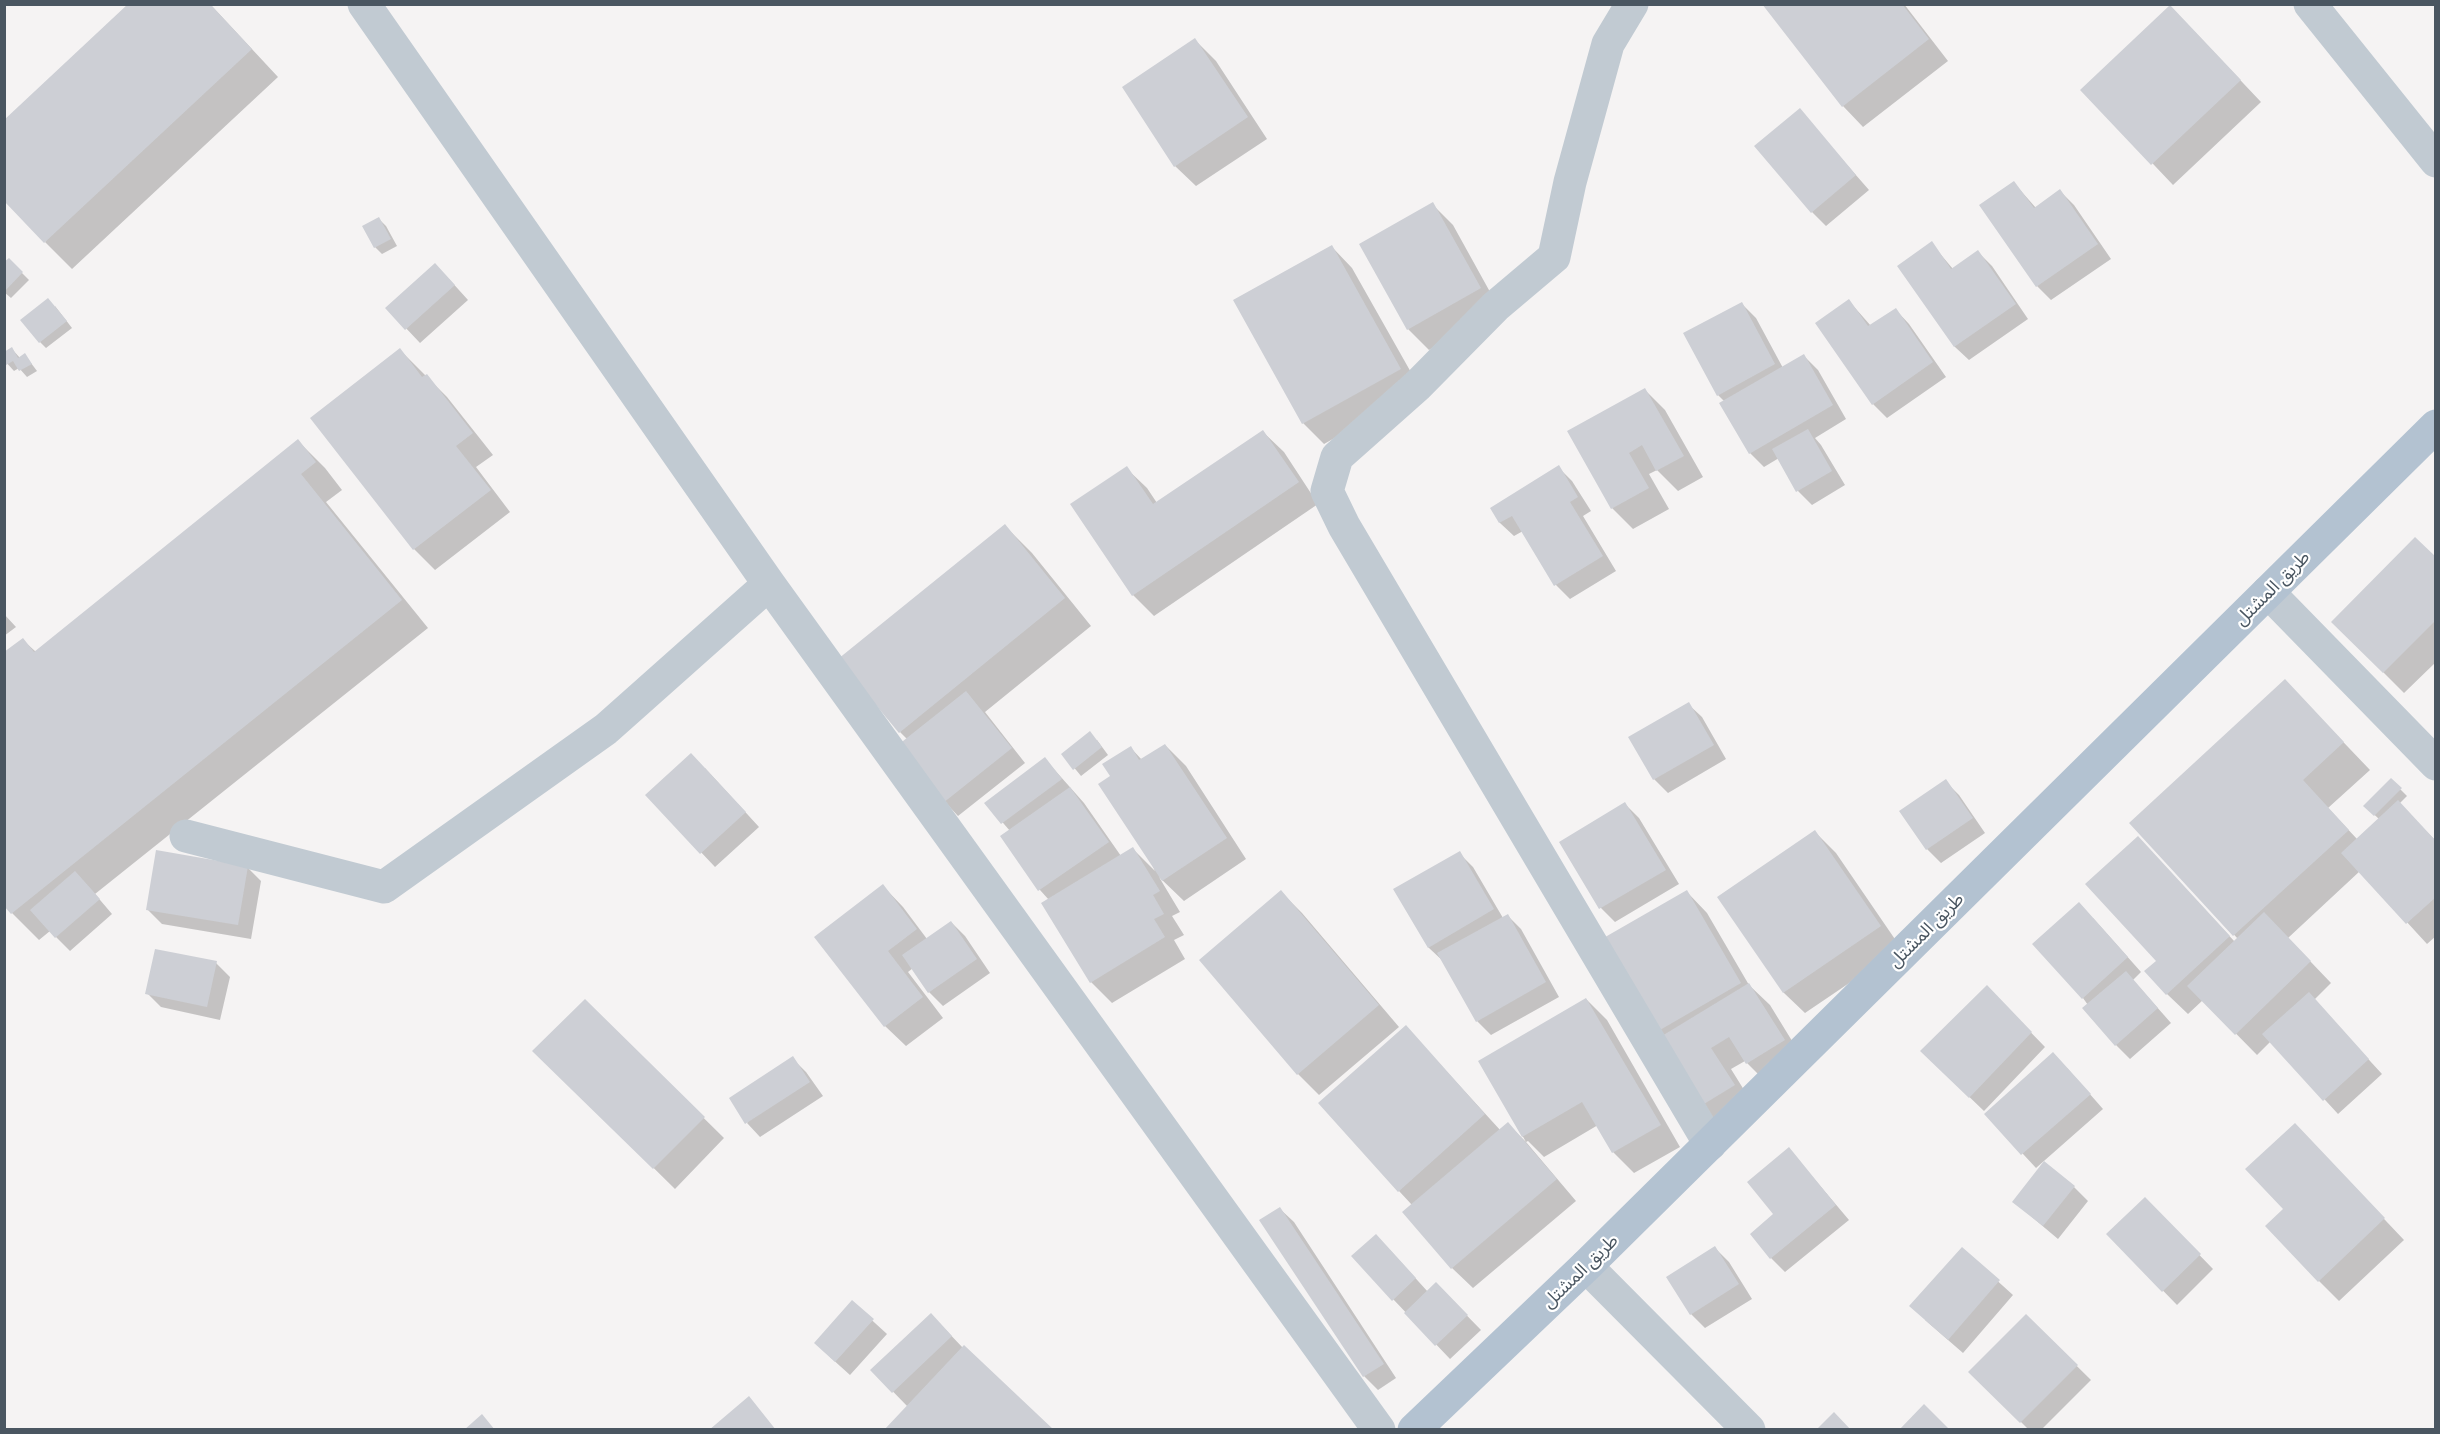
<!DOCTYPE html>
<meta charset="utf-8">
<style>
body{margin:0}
#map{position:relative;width:2440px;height:1434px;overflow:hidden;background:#f5f3f3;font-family:"Exo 2",sans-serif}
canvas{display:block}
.frame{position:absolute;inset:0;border:6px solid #4a5661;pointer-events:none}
</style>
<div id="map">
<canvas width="2440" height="1434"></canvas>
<div class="frame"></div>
</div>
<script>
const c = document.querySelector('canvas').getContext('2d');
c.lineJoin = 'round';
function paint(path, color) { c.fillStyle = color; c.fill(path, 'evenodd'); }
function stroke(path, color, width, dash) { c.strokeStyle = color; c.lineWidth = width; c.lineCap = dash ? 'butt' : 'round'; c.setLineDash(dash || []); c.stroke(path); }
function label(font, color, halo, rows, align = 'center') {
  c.font = font + ' "Exo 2","Noto Sans Arabic",sans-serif'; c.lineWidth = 4.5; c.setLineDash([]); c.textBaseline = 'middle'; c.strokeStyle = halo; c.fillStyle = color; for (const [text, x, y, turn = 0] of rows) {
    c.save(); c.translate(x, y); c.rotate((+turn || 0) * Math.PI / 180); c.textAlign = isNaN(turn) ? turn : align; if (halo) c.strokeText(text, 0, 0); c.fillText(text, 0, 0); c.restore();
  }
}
paint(new Path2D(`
 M210 4 278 77 72 269 45 242Z
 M1764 4H1904L1948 61 1863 127 1843 106Z
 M2191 28 2261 102 2173 185 2083 90Z
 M1195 40 1216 61 1267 139 1196 186 1175 166Z
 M1800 111 1869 190 1826 226 1812 212Z
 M2014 183 2036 208 2060 191 2074 205 2111 259 2051 300 2037 286 1981 205Z
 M1432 204 1453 225 1500 310 1429 350 1408 329Z
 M379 219 386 226 397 246 382 254 375 247 364 227Z
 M1931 243 1953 269 1978 252 1992 266 2028 319 1969 360 1955 347 1899 266Z
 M1332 247 1352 268 1421 390 1324 444 1303 423Z
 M9 260 29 280 11 298 4 292V264Z
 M449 279 468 300 420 343 387 308Z
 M1849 301 1871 326 1896 310 1909 324 1946 377 1887 418 1873 404Z
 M1742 304 1756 318 1783 368 1804 356 1818 370 1846 419 1815 438 1821 445 1845 485 1812 505 1798 491 1779 458 1764 467 1750 453 1725 402 1718 395Z
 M55 306 72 328 46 348 40 342Z
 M12 349 20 358 25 355 37 371 27 377 19 368 14 371 4 360V353Z
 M400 350 447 397 493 455 476 467 510 512 435 570 414 549 312 418Z
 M1644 389 1665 410 1703 477 1678 491 1657 470 1649 474 1669 509 1633 529 1612 508Z
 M1263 432 1284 452 1318 504 1154 616 1133 595 1126 468 1147 488 1157 503Z
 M298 441 325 468 342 490 326 502 428 628 95 894 112 914 70 951 50 931 39 940 12 913 23 640 36 652Z
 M1558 467 1572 481 1591 511 1583 516 1616 571 1570 599 1556 585 1523 531 1514 536 1500 523 1492 508Z
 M1005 526 1032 553 1091 626 985 712 1025 763 958 816 945 802 907 739 900 732Z
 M2436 560V662L2404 693 2333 622Z
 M4 614 16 627 4 636Z
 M2285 681 2370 770 2328 808 2357 839 2379 819 2365 806 2391 780 2407 796 2399 804 2436 841V936L2427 944 2360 871 2288 938 2331 983 2314 1000 2382 1074 2338 1114 2271 1041 2257 1055 2203 1000 2188 1014 2167 994 2158 961V859L2235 942 2238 939 2131 823Z
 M1688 704 1702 717 1726 759 1668 793 1654 779Z
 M1097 740 1108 755 1081 776 1063 754Z
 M1165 745 1186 766 1246 859 1184 901 1159 877 1180 912 1172 916 1184 935 1174 940 1185 959 1112 1003 1091 982 1049 900 1040 890 1002 837 1010 831 986 803 1045 759 1084 803 1121 856 1133 849 1155 871 1112 777 1131 748 1142 760Z
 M705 768 759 827 715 867 647 795Z
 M1945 781 1959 795 1985 833 1941 863 1927 849Z
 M1625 804 1639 818 1679 884 1615 922 1601 908 1561 842Z
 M1815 832 1836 853 1901 948 1805 1013 1784 993 1719 898Z
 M1459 853 1473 867 1503 918 1507 915 1521 929 1559 997 1491 1035 1477 1021 1444 962 1429 948 1395 890Z
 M247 867 261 881 251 939 162 924 148 910Z
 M883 886 903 907 927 939 951 922 965 936 990 973 943 1006 929 992 913 968 908 972 943 1018 906 1046 885 1026Z
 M1281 892 1302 913 1399 1027 1319 1095 1298 1074Z
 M1687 892 1707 913 1749 985 1770 1005 1805 1062 1768 1084 1745 1061 1731 1069 1754 1106 1721 1127 1700 1106 1654 1033Z
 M2093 918 2141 972 2133 980 2171 1023 2130 1059 2116 1045 2083 998Z
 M216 963 230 977 220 1020 161 1007 147 993Z
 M1987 987 2045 1047 1984 1111 1936 1065Z
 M1586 999 1607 1020 1680 1147 1634 1173 1613 1152 1598 1125 1544 1157 1528 1141 1526 1142 1576 1201 1473 1288 1452 1268 1412 1205 1399 1191 1406 1027 1501 1131 1508 1124 1526 1142 1480 1061Z
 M585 1001 724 1138 675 1189 535 1051Z
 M792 1058 806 1072 823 1096 760 1137 747 1123Z
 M2067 1068 2103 1109 2036 1168 1986 1114Z
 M2315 1146 2404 1240 2339 1301 2319 1281Z
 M1789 1149 1849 1220 1785 1272 1771 1258 1775 1215Z
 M2074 1187 2088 1201 2058 1239 2014 1202Z
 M2145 1199 2213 1269 2177 1305 2108 1234Z
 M1280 1209 1294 1222 1396 1378 1378 1390 1364 1376Z
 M1715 1248 1729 1262 1752 1299 1705 1328 1691 1314 1668 1277Z
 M1962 1249 2013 1295 1963 1353 1925 1320Z
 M1390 1250 1428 1292 1436 1284 1481 1330 1450 1359 1393 1299Z
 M852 1302 887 1334 850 1375 830 1357Z
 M2026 1316 2091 1380 2041 1430H2029L1971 1372Z
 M945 1329 963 1348 908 1407 872 1370Z`), '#0003');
paint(new Path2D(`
 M128 4H210L252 49 44 243 4 201V120Z
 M1762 4H1902L1929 39 1842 107Z
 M2170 5 2241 80 2151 165 2080 90Z
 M1195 38 1248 117 1174 167 1122 87Z
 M1800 108 1856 175 1811 213 1754 146Z
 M2014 181 2034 208 2060 189 2098 244 2036 287 1979 205Z
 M1433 202 1481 288 1407 330 1359 244Z
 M379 217 391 239 374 248 362 226Z
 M1932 241 1951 269 1978 250 2016 304 1954 347 1897 266Z
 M1332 245 1401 369 1302 424 1233 300Z
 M9 258 23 272 4 292V262Z
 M435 263 455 285 405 330 385 308Z
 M48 298 67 321 39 343 20 320Z
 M1849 299 1868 326 1896 308 1933 362 1872 405 1815 323Z
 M1742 302 1775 364 1717 396 1683 333Z
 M12 347 18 358 25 353 32 364 19 371 13 361 6 365 4 352Z
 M400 348 422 377 427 374 473 433 456 446 491 490 413 550 310 418Z
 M1804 354 1833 405 1749 454 1719 403Z
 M1645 388 1684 456 1656 471 1642 445 1629 453 1649 488 1611 509 1567 431Z
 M1808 429 1832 471 1796 492 1772 449Z
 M1263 430 1299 482 1132 596 1070 504 1127 466 1153 504Z
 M298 439 316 462 301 474 402 600 11 914 4 906V652L23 638 34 652Z
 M1559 465 1578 497 1570 502 1603 556 1554 586 1512 516 1499 523 1490 508Z
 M1005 524 1065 598 899 733 838 659Z
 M2415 537 2436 557V620L2383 673 2331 622Z
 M2285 679 2344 742 2303 780 2349 830 2233 936 2129 823Z
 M966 691 1012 748 943 803 898 745Z
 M1689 702 1714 745 1653 780 1628 737Z
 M1090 731 1102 747 1073 770 1061 754Z
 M1165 744 1227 838 1162 881 1098 784 1110 776 1102 764 1131 746 1139 760Z
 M691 753 746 812 700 854 645 795Z
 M1045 757 1062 779 1001 824 984 803Z
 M2391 778 2402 788 2374 816 2363 806Z
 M1946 779 1973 818 1926 850 1899 811Z
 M1070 787 1109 842 1038 891 1000 836Z
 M2398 800 2436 841V897L2406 924 2341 853Z
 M1625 802 1666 870 1599 909 1559 842Z
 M1815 830 1881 926 1783 993 1717 897Z
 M2138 836 2230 936 2166 995 2144 971 2156 961 2085 884Z
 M1133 847 1160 891 1153 895 1164 914 1154 919 1165 937 1090 983 1041 903Z
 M156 850 248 866 238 925 146 910Z
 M1460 851 1494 909 1428 948 1393 889Z
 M75 871 100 899 55 938 30 910Z
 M883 884 917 929 888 951 923 997 884 1027 814 937Z
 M1281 890 1379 1005 1297 1075 1199 960Z
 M1687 890 1741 983 1653 1034 1600 940Z
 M2079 902 2128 957 2082 999 2032 944Z
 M2264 912 2311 961 2235 1035 2187 986Z
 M1508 914 1546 982 1476 1022 1437 953Z
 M951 921 977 959 928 993 902 955Z
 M155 949 217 961 207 1007 145 994Z
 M2126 971 2158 1008 2115 1046 2082 1008Z
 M1749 983 1785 1040 1746 1064 1729 1037 1711 1048 1735 1085 1699 1107 1657 1039Z
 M1987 985 2032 1032 1969 1098 1920 1051Z
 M2309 992 2369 1059 2323 1101 2262 1034Z
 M1586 998 1661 1125 1612 1153 1582 1102 1522 1137 1478 1061Z
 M585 999 705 1117 653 1169 532 1051Z
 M1406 1025 1485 1114 1398 1192 1318 1103Z
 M2053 1052 2091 1094 2021 1155 1984 1114Z
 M793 1056 810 1082 745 1124 729 1098Z
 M1508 1122 1557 1179 1451 1269 1402 1212Z
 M2295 1123 2385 1218 2318 1282 2265 1226 2283 1209 2245 1169Z
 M1789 1147 1836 1205 1770 1259 1750 1234 1773 1214 1747 1182Z
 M2044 1161 2075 1186 2043 1226 2012 1202Z
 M2145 1197 2201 1254 2162 1292 2106 1234Z
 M1280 1207 1384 1364 1363 1377 1259 1220Z
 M1376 1234 1416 1278 1392 1301 1351 1256Z
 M1715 1246 1739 1284 1690 1315 1666 1277Z
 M1962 1247 2000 1280 1948 1340 1909 1306Z
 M1436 1282 1468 1315 1435 1346 1404 1313Z
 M852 1300 874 1319 835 1362 814 1343Z
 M931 1313 952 1336 892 1393 870 1370Z
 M2026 1314 2078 1365 2020 1423 1968 1372Z
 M964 1345 1054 1430H884Z
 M749 1396 776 1430H709Z
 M1924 1404 1950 1430H1899Z
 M1834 1412 1851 1430H1816Z
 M482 1414 495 1430H464Z`), '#cdcfd5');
stroke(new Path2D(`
 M364 4 769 584 1379 1430
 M1632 4 1608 44 1570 182 1554 257 1496 306 1417 386 1337 457 1327 491 1344 526 1710 1144
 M2310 4 2436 161
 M2268 592 2436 764
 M186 836 384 887 606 729 769 584
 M1586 1266 1749 1430`), '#c1cad2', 33);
stroke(new Path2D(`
 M1414 1430 1586 1266 2436 426`), '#b3c2d1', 33);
label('18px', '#4a5661', '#fff', [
 ["طريق المشتل",2272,588,-45],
 ["طريق المشتل",1926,930,-45],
 ["طريق المشتل",1580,1271,-44]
]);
</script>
